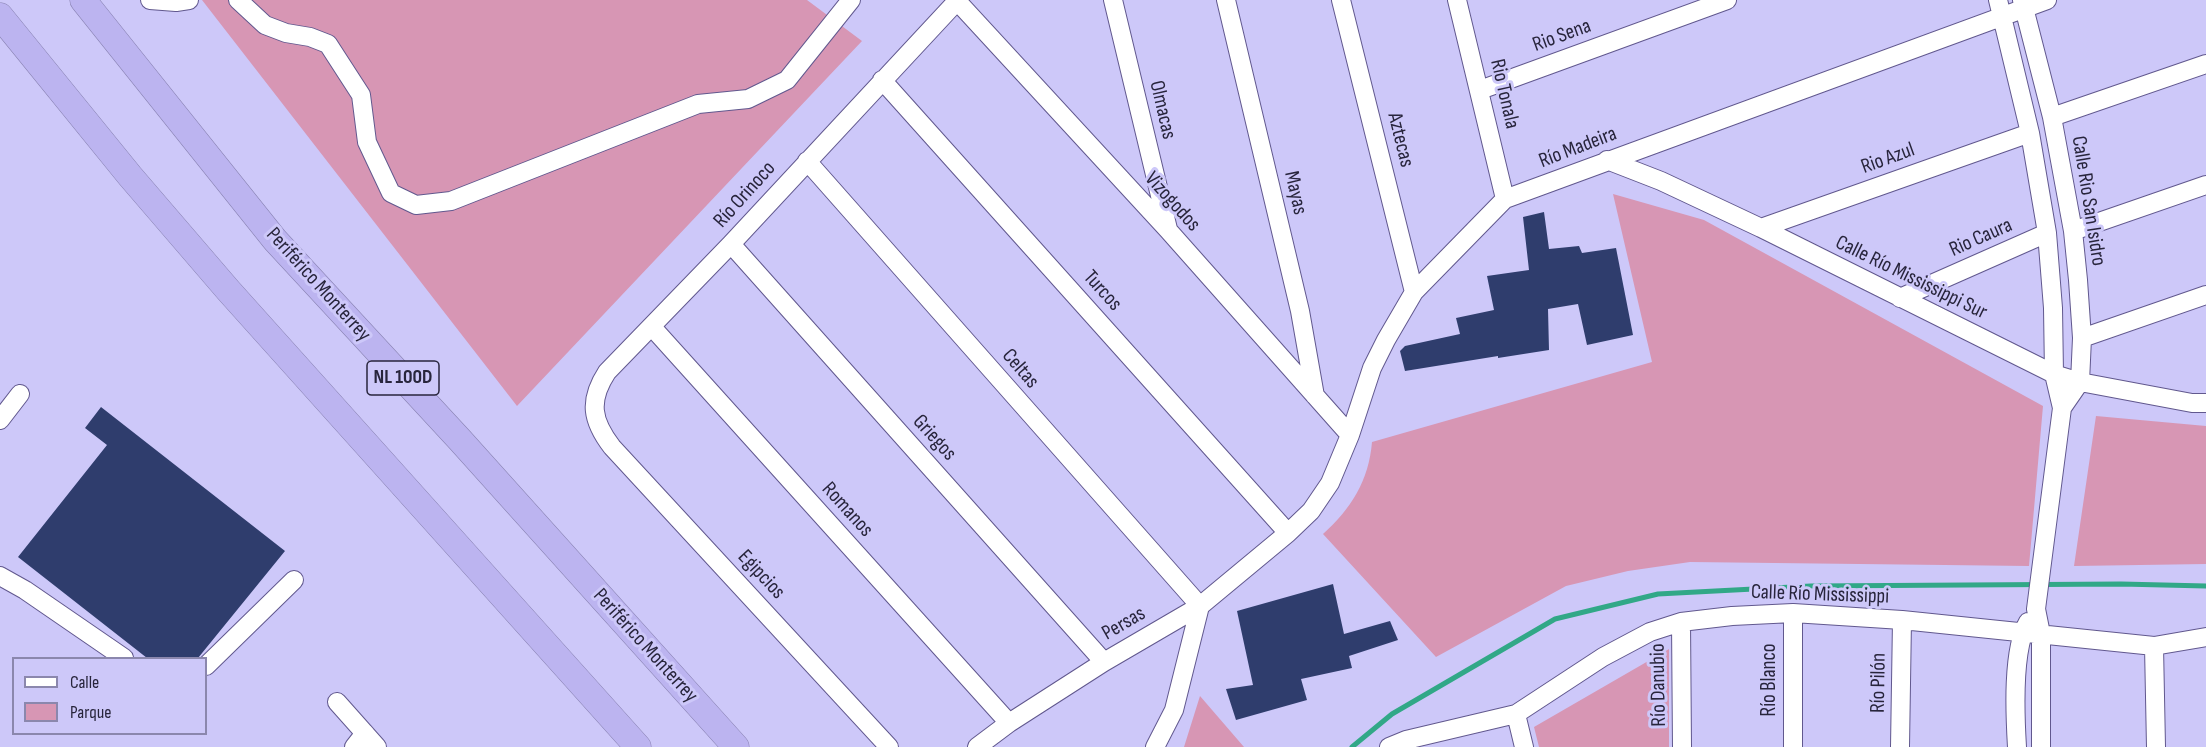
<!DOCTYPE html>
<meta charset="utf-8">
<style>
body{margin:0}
#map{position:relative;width:2206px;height:747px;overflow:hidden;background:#cdc8f9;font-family:"Sofia Sans Condensed",sans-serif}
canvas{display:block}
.legend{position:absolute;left:12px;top:657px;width:195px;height:78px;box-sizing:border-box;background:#cdc8f9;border:2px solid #8b87ad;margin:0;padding:8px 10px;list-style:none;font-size:18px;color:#28253c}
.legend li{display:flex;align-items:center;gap:12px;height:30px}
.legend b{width:30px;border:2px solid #8b87ad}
</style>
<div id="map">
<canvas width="2206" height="747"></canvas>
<ul class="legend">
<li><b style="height:8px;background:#fff"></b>Calle</li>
<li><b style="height:16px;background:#d796b4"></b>Parque</li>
</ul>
</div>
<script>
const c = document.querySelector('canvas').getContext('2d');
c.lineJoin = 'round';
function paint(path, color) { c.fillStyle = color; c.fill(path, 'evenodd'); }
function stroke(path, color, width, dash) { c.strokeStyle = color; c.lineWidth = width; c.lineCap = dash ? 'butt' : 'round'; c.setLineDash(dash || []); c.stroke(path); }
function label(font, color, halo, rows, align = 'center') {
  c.font = font + ' "Sofia Sans Condensed",sans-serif'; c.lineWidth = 6; c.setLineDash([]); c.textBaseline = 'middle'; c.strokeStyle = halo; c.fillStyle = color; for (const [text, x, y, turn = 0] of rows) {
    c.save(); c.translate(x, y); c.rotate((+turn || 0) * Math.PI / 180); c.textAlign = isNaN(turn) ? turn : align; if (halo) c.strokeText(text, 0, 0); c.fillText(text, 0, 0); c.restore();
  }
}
paint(new Path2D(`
 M202 0H807L862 41 517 406Z
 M1613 194 1704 220 2043 406 2029 566 1690 562 1628 571 1566 586 1436 657 1323 534C1351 509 1369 480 1372 442L1652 362Z
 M2096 416 2206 426V564L2074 566Z
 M1669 649V747H1539L1534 727Z
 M1200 696 1244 747H1184Z`), '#d796b4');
stroke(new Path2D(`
 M1352 747 1392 714 1555 619 1658 594 1811 586 2121 584 2206 586`), '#31a887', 5);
paint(new Path2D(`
 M1544 212 1549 249 1579 246 1582 253 1616 248 1633 335 1587 345 1578 304 1548 309 1549 350 1498 358V356L1405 371 1400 351 1405 346 1460 334 1456 318 1494 310 1487 276 1529 270 1523 217Z
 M101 407 285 551 198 658H147L18 557 107 445 85 428Z
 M1333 584 1344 634 1390 621 1398 640 1349 656 1352 668 1301 679 1307 700 1236 720 1226 689 1253 685 1237 611Z`), '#2f3d6d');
const minor = new Path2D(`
 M150 0 176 2 189 0
 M238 0 265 25 286 33 310 37 328 44 361 95 367 142 391 193 416 205 451 201 698 104 748 99 787 80 851 0
 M1113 0 1168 229
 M1226 0 1300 311 1315 396
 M1341 0 1414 292
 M1457 0 1505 199
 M1998 0 2030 133 2047 233 2053 308 2054 374 2062 408 2036 609 2041 634V747
 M2022 0 2052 117 2073 231 2078 280 2082 338 2080 382 2062 408
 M957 1 1168 230 1350 435
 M882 80 1288 533
 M1480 90 1727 0
 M2052 117 2206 64
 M1607 160 1661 181 1761 228 2054 374 2080 382 2192 403H2206
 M807 161 1200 606
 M1761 228 2030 133
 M2073 231 2206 185
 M731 244 1104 662
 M1900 298 2047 233
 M652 327 1009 723
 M2082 338 2206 295
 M0 420 20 394
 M0 576 25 590 124 658
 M1793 613V747
 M1681 622 1682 747
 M2154 646 2156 747
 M206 666 294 580
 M337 702 377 747
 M1516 714 1524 747
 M354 747 365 733
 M889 747 612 447C592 421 588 401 607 372L731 244 958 0
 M977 747 1009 723 1104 662 1200 606 1288 533 1311 511 1330 483 1350 435 1372 368 1386 340 1414 292 1505 199 2047 0
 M1155 747 1174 710 1200 606
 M1389 747 1406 740 1516 714 1603 657 1650 632 1681 622 1732 616 1793 613 1902 620 2154 646 2206 637
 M1900 747 1902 620
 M2017 747C2015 714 2012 650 2028 622`);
const highway = new Path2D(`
 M83 0 275 240 460 440 736 747
 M0 16 130 176 228 290 638 747`);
stroke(minor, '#61588e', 20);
stroke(highway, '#8882b1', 27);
stroke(minor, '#fff', 18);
stroke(highway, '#bcb4f0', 26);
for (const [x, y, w] of [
 [403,378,72]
]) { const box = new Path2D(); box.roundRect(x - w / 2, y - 17, w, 34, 4.5); c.fillStyle = '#cdc8f9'; c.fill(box); stroke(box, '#28253c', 1.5); }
label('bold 20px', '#28253c', null, [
 ["NL 100D",403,378]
]);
label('21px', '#28253c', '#cdc8f9', [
 ["Rio Sena",1562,36,-20],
 ["Rio Tonala",1504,94,77],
 ["Olmacas",1162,110,77],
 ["Aztecas",1400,140,76],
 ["Río Madeira",1578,148,-21],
 ["Rio Azul",1888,159,-20],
 ["Mayas",1295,193,77],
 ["Río Orinoco",745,195,-48],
 ["Calle Rio San Isidro",2088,201,81],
 ["Vizogodos",1172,202,48],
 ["Rio Caura",1981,238,-24],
 ["Calle Río Mississippi Sur",1911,278,26],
 ["Periférico Monterrey",318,285,48],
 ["Turcos",1102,291,48],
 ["Celtas",1020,369,49],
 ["Griegos",934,438,48],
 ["Romanos",847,510,48],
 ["Egipcios",761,575,47],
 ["Calle Río Mississippi",1820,595,2],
 ["Persas",1124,624,-30],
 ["Periférico Monterrey",645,646,48],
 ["Río Blanco",1770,680,-90],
 ["Río Pilón",1879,683,-89],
 ["Río Danubio",1659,685,-91]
]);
</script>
